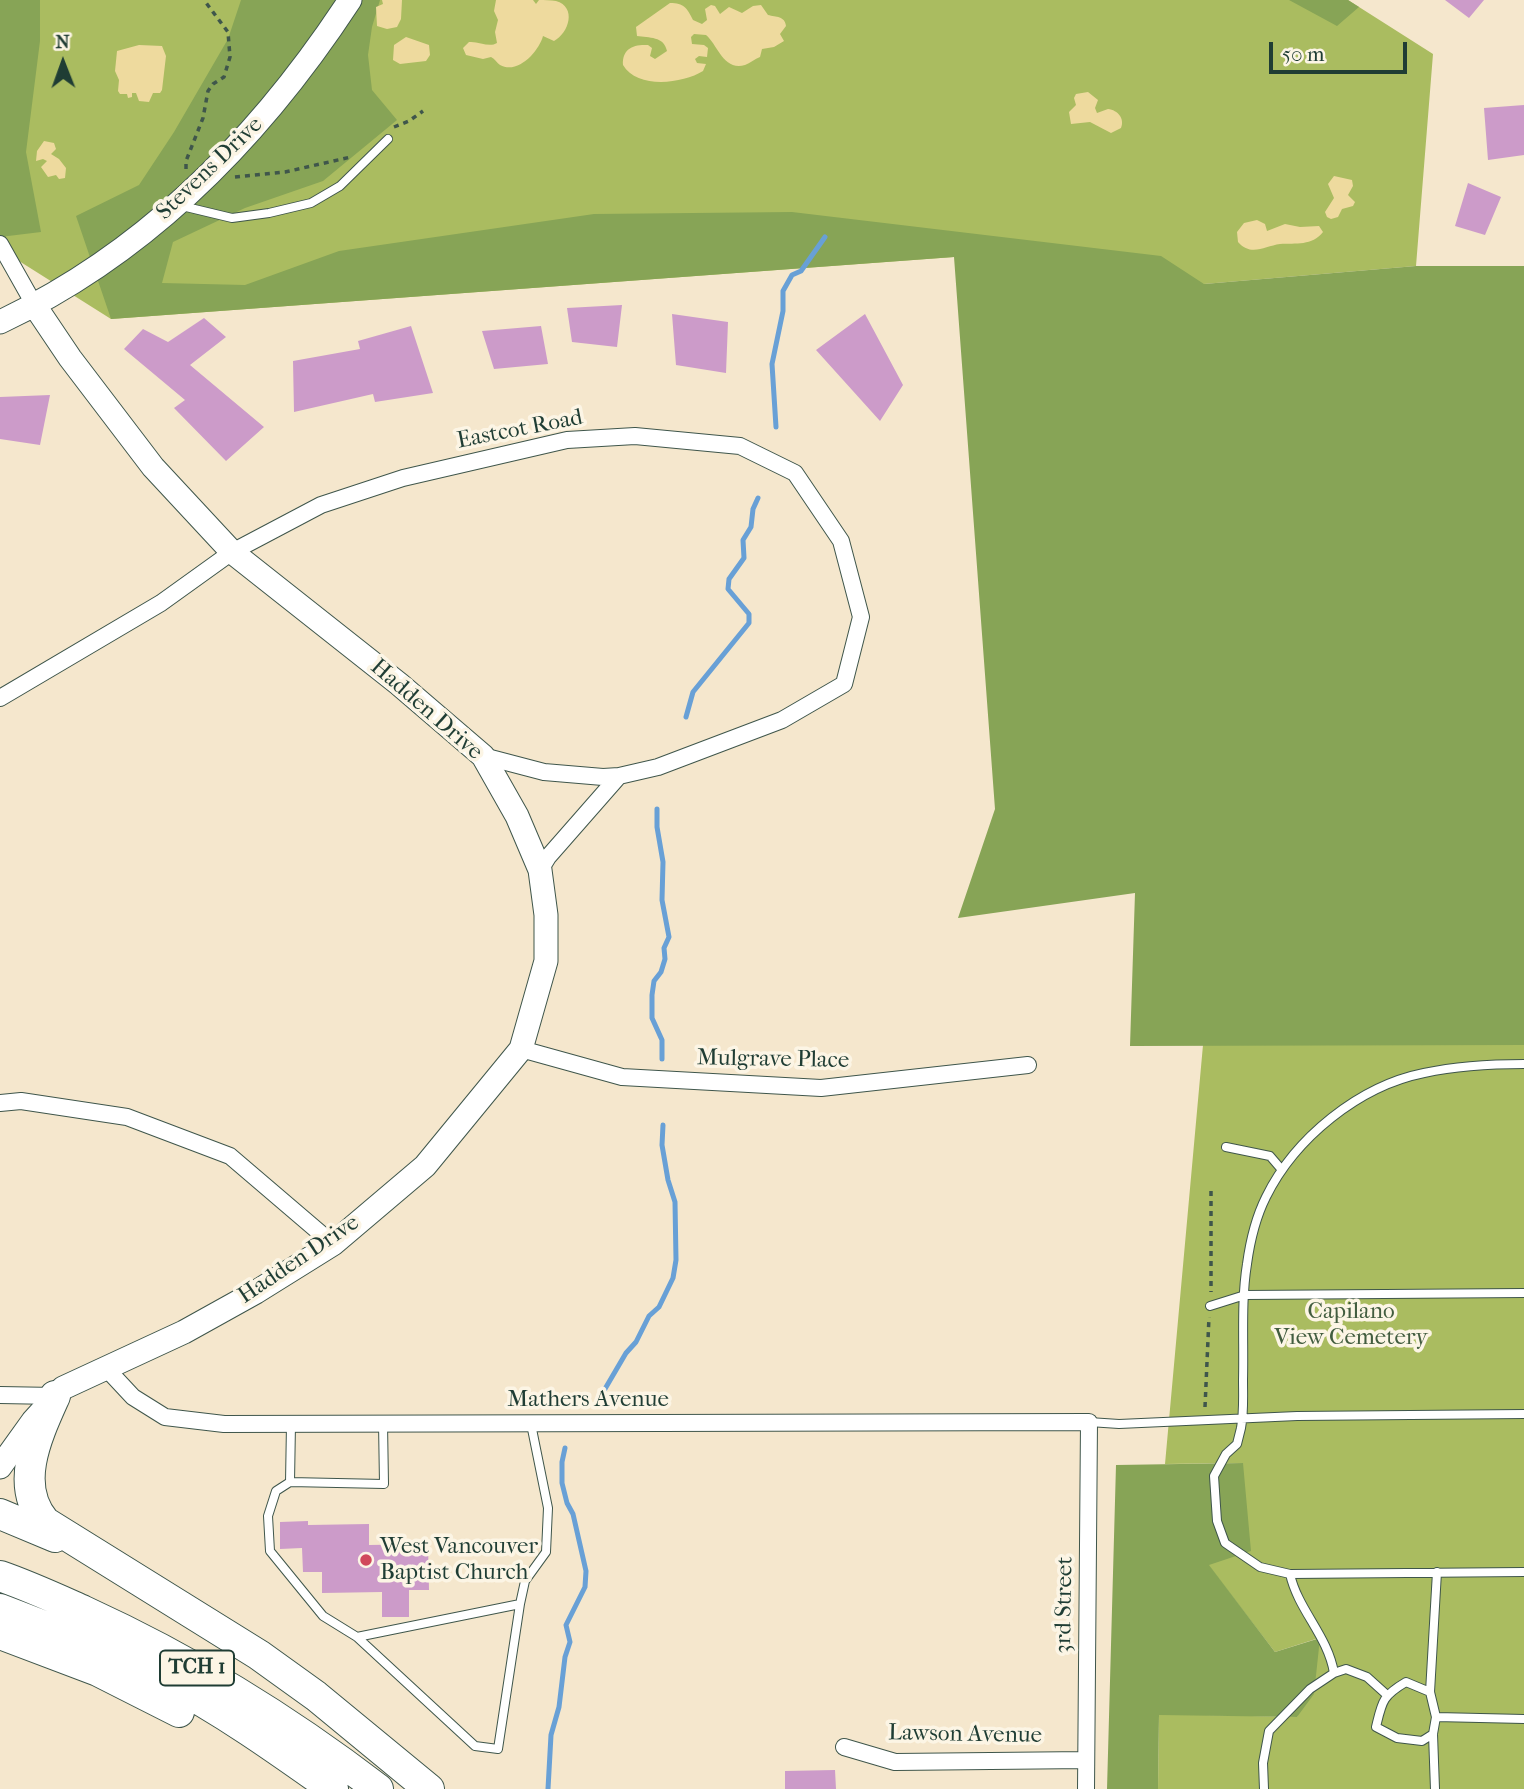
<!DOCTYPE html>
<style>
body{margin:0}
#map{position:relative;width:1524px;height:1789px;overflow:hidden;background:#f5e7cd;font-family:"IM FELL French Canon",serif}
canvas{display:block}
.north{position:absolute;left:28px;top:28px;width:70px;height:70px;-webkit-text-stroke:5px #fcf5e5;paint-order:stroke;rotate:359deg;font-size:19px;font-weight:700;line-height:28px;text-align:center;color:#1f3d34}
.north::after{content:'';display:block;margin:auto;width:24px;height:32px;background:#1f3d34;clip-path:polygon(50% 0,100% 100%,50% 72%,0 100%)}
.scale{position:absolute;left:1269px;top:42px;width:138px;height:32px;box-sizing:border-box;border:4px solid #1f3d34;border-top:0;padding-left:9px;font-size:21px;line-height:24px;white-space:nowrap;color:#1f3d34;-webkit-text-stroke:5px #fcf5e5;paint-order:stroke}
</style>
<div id="map">
<canvas width="1524" height="1789"></canvas>
<div class="north">N</div>
<div class="scale">50 m</div>
</div>
<script>
const c = document.querySelector('canvas').getContext('2d');
c.lineJoin = 'round';
function paint(path, color) { c.fillStyle = color; c.fill(path, 'evenodd'); }
function stroke(path, color, width, dash) { c.strokeStyle = color; c.lineWidth = width; c.lineCap = dash ? 'butt' : 'round'; c.setLineDash(dash || []); c.stroke(path); }
function label(font, color, halo, rows, align = 'center') {
  c.font = font + ' "IM FELL French Canon",serif'; c.lineWidth = 7; c.setLineDash([]); c.textBaseline = 'middle'; c.strokeStyle = halo; c.fillStyle = color; for (const [text, x, y, turn = 0] of rows) {
    c.save(); c.translate(x, y); c.rotate((+turn || 0) * Math.PI / 180); c.textAlign = isNaN(turn) ? turn : align; if (halo) c.strokeText(text, 0, 0); c.fillText(text, 0, 0); c.restore();
  }
}
paint(new Path2D(`
 M0 0H1348L1433 54 1416 266 1204 284 954 257 111 319 0 249Z
 M1203 1045H1524V1789H1158L1159 1714 1297 1717 1319 1638 1275 1652 1208 1565 1243 1463 1165 1464Z`), '#aabc60');
paint(new Path2D(`
 M0 0H40V41L26 152 41 232 0 237Z
 M241 0H380L372 27 368 55 372 90 397 120 323 181 245 208 173 242 162 283 245 285 339 251 594 214 792 212 1161 256 1204 284 1416 266H1524V1045L1130 1046 1135 893 958 918 995 809 954 257 111 319 76 216 139 185 174 132 228 39Z
 M1289 0H1348L1359 7 1337 26Z
 M1243 1463 1251 1551 1209 1565 1275 1652 1320 1638 1314 1694 1297 1717 1159 1715 1158 1789H1107L1116 1465Z`), '#87a456');
paint(new Path2D(`
 M382 0H402L401 19 397 27 387 29 377 26 376 7 383 4Z
 M496 0H533L536 4 539 0C544 0 551 0 556 1 577 7 569 33 554 41L543 36C539 51 518 75 500 65 497 63 495 59 491 57L483 59 466 55 463 48 469 42C479 41 489 48 497 43L495 32 498 20 494 11Z
 M670 3C684 3 687 8 693 20L702 24 707 20 705 9 711 5 715 6 720 14 729 7 742 13 753 6 761 5 768 15C776 17 785 16 786 26L780 34 784 41 774 47 762 49 760 57C755 59 750 63 745 65 723 71 718 45 706 35L694 34 691 37 692 44 704 45 708 48 707 57 699 56 695 59 697 63 706 64 703 71C682 84 637 89 623 65 622 49 633 44 648 45L652 48 650 56 655 59 667 51C664 36 649 38 637 36L636 27Z
 M406 37 429 45 430 55 426 61 400 64 393 60 394 45Z
 M139 45 162 46 166 56 162 90 160 93H153L149 102 139 101 136 93H132V97L128 98 127 94H120L118 91 119 80 115 71 117 51Z
 M1088 92 1098 100 1095 108 1097 113 1108 109C1118 110 1125 119 1121 128L1111 133 1090 122 1071 124 1069 112 1076 105 1074 98 1076 94Z
 M44 141 54 143 56 149 51 154 59 159 66 168 65 178 59 179 56 175 48 177 41 167 47 161 43 159 36 161 37 151Z
 M1334 176 1352 180 1353 186 1348 195 1355 202 1353 206 1342 209 1338 217 1331 219 1327 217 1325 212 1334 198 1328 184Z
 M1257 220 1265 224 1267 231 1285 224 1300 227 1319 226 1323 232C1312 246 1296 243 1280 244 1265 246 1251 257 1238 242L1237 232 1244 223Z`), '#eeda9e');
stroke(new Path2D(`
 M776 427 772 364 783 311V291L792 275 801 271 825 237
 M686 717 693 692 749 623V614L728 589 729 579 744 558 743 540 751 527 753 509 758 498
 M657 809V827L663 862 662 900 669 937 664 948 665 959 661 972 654 981 652 995V1018L662 1040V1059
 M602 1394 626 1353 636 1342 649 1316 659 1307 673 1278 676 1260 675 1202 668 1180 662 1145 663 1125
 M548 1789 551 1735 559 1707 565 1657 570 1642 566 1625 585 1587 586 1571 573 1514 567 1503 562 1483V1462L565 1448`), '#68a0d6', 5);
paint(new Path2D(`
 M1445 0H1484L1469 18Z
 M1524 105V155L1488 160 1484 108Z
 M1468 183 1501 197 1485 235 1455 226Z
 M622 305 617 347 572 342 567 308Z
 M672 314 728 322 726 373 676 365Z
 M865 314 903 385 880 421 816 350Z
 M204 318 226 337 190 365 264 427 226 461 174 408 185 400 124 349 143 329 168 342Z
 M411 326 433 393 375 402 373 394 294 412 293 361 360 349 358 341Z
 M541 326 548 364 494 369 482 331Z
 M50 395 40 445 0 439V397Z
 M308 1521V1525L369 1524V1545L428 1544 429 1590H409V1617H382V1592L322 1593V1572H303L302 1548 280 1549V1522Z
 M835 1770 836 1789H785V1771Z`), '#cc9bc9');
const lane = new Path2D(`
 M182 206 232 218 269 213 311 203 340 186 388 139
 M1524 1064C1490 1064 1457 1066 1424 1073 1359 1086 1295 1138 1266 1197 1256 1217 1250 1242 1247 1264 1241 1301 1244 1342 1243 1380 1243 1396 1244 1412 1241 1428L1237 1444 1226 1454 1214 1476 1217 1521 1225 1543 1260 1567 1290 1574 1524 1572
 M1226 1147 1270 1156 1282 1170
 M1210 1306 1245 1295 1524 1293
 M1089 1422 1119 1424 1297 1416 1524 1414
 M290 1482 291 1424
 M1290 1574C1298 1610 1328 1636 1334 1673
 M520 1604 525 1581 546 1552 548 1508 531 1424
 M357 1637 520 1604 498 1749 475 1746 357 1637 323 1616 270 1551 268 1516 276 1491 290 1482 384 1484 383 1423
 M1430 1692 1406 1682C1382 1696 1382 1702 1376 1727L1397 1738 1422 1741 1433 1734
 M1436 1717 1524 1719
 M1264 1789 1263 1763 1269 1731 1310 1689 1334 1673 1346 1669 1367 1677 1387 1695
 M1435 1789 1433 1734 1436 1717 1430 1692 1437 1572`);
const street = new Path2D(`
 M0 244 35 306
 M0 698 161 603 232 552 321 505 403 478 567 440 635 436 740 446 795 473 841 541 861 617 844 684 782 720 658 767 619 776 603 777 544 772 483 756
 M540 870 548 857 619 776
 M521 1049 622 1077 821 1088 1028 1065
 M0 1103 21 1101 127 1117 230 1156 333 1244
 M105 1367 133 1397 165 1417 224 1424 1089 1422 1086 1789
 M0 1395 55 1396
 M844 1747 895 1762 1086 1760`);
const secondary = new Path2D(`
 M0 322C149 252 261 136 350 0
 M0 1467 33 1421 63 1388 184 1332 256 1292 333 1244 425 1166 521 1049 546 961V915L540 870 517 816 483 756 399 684 232 552 153 467 70 358 35 306`);
const highway = new Path2D(`
 M55 1396C38 1434 13 1485 45 1522L259 1655 316 1696 429 1789
 M0 1514 55 1537
 M0 1576C29 1586 57 1599 84 1611 189 1659 287 1719 378 1789
 M0 1609C55 1630 110 1651 162 1679 222 1710 278 1750 333 1789
 M0 1634 98 1671 179 1712`);
stroke(lane, '#3f564b', 10);
stroke(street, '#3f564b', 18);
stroke(secondary, '#3f564b', 25);
stroke(highway, '#3f564b', 32);
stroke(new Path2D(`
 M394 127 409 121 423 111
 M186 169V161L203 118 208 91 213 84 224 77 230 57 228 32 204 0
 M235 177 285 172 351 157
 M1211 1191V1292
 M1205 1407 1209 1317`), '#3f564b', 3.5, [5, 5]);
stroke(lane, '#fff', 8);
stroke(street, '#fff', 16);
stroke(secondary, '#fff', 23);
stroke(highway, '#fff', 30);
for (const [x, y, r, color] of [
 [366,1560,7,"#d1495b"]
]) { const dot = new Path2D(); dot.arc(x, y, r, 0, 2 * Math.PI); c.fillStyle = color; c.fill(dot); stroke(dot, '#fcf5e5', 2.5); }
for (const [x, y, w] of [
 [197,1668,74]
]) { const box = new Path2D(); box.roundRect(x - w / 2, y - 17.5, w, 35, 5); c.fillStyle = '#fcf5e5'; c.fill(box); stroke(box, '#1f3d34', 2); }
label('bold 21px', '#1f3d34', null, [
 ["TCH 1",197,1668]
]);
label('23px', '#1f3d34', '#fcf5e5', [
 ["Stevens Drive",210,169,-44],
 ["Eastcot Road",520,430,-11],
 ["Hadden Drive",426,710,41],
 ["Mulgrave Place",773,1060,1],
 ["Hadden Drive",299,1260,-34],
 ["Mathers Avenue",588,1400],
 ["3rd Street",1065,1605,-89],
 ["Lawson Avenue",965,1735,1]
]);
label('23px', '#425d3f', '#fcf5e5', [
 ["Capilano",1351,1312],
 ["View Cemetery",1351,1338]
]);
label('23px', '#1f3d34', '#fcf5e5', [
 ["West Vancouver",380,1547],
 ["Baptist Church",380,1573]
], 'left');
</script>
